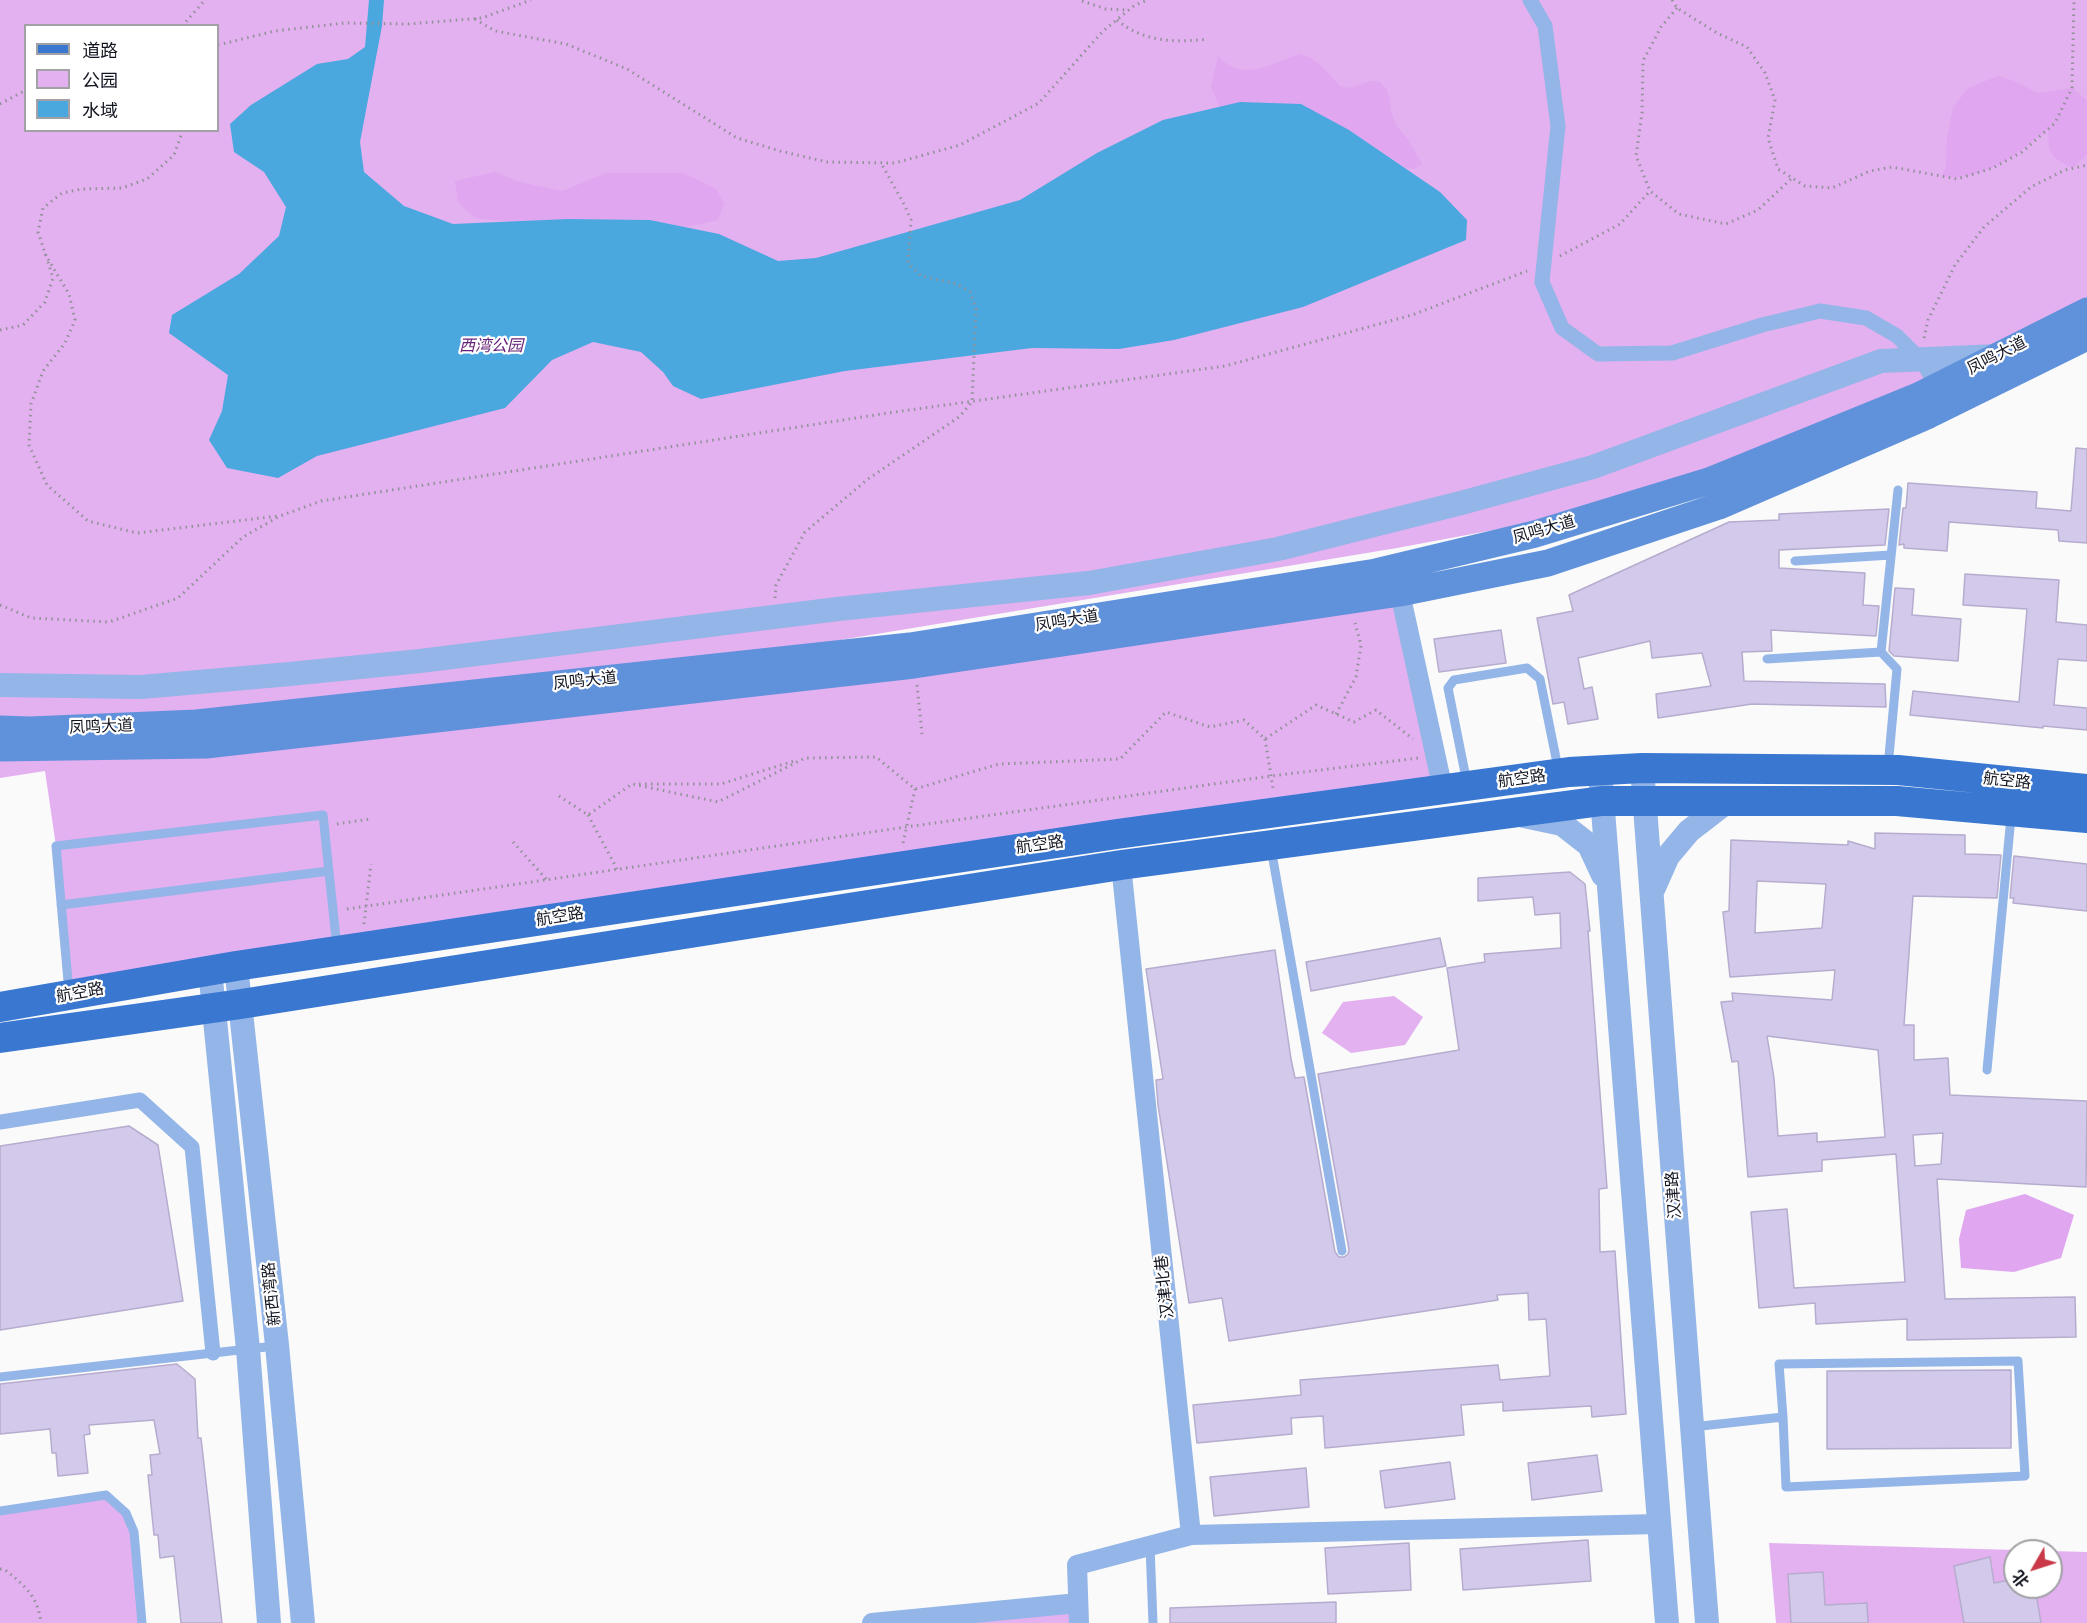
<!DOCTYPE html>
<meta charset="utf-8">
<style>
body{margin:0}
#map{position:relative;width:2087px;height:1623px;overflow:hidden;background:#fafafa;font-family:Lora,"Noto Sans SC",serif}
canvas{display:block}
.legend{position:absolute;left:24px;top:24px;width:195px;height:108px;box-sizing:border-box;background:#fff;border:2px solid #a1a1a6;margin:0;padding:8px 10px;list-style:none;font-size:18px;color:#131521}
.legend li{display:flex;align-items:center;gap:12px;height:30px}
.legend b{width:30px;border:2px solid #a1a1a6}
.north{position:absolute;left:2003px;top:1539px;width:60px;height:60px;box-sizing:border-box;background:#fff;border:2px solid #a1a1a6;border-radius:50%;rotate:231deg;font-size:16px;font-weight:700;line-height:24px;text-align:center;color:#131521}
.north::after{content:'';display:block;margin:auto;width:21px;height:27px;background:#c93947;clip-path:polygon(50% 0,100% 100%,50% 72%,0 100%)}
</style>
<div id="map">
<canvas width="2087" height="1623"></canvas>
<ul class="legend">
<li><b style="height:8px;background:#3977d1"></b>道路</li>
<li><b style="height:16px;background:#e3b0f0"></b>公园</li>
<li><b style="height:16px;background:#4aa8df"></b>水域</li>
</ul>
<div class="north">北</div>
</div>
<script>
const c = document.querySelector('canvas').getContext('2d');
c.lineJoin = 'round';
function paint(path, color) { c.fillStyle = color; c.fill(path, 'evenodd'); }
function stroke(path, color, width, dash) { c.strokeStyle = color; c.lineWidth = width; c.lineCap = dash ? 'butt' : 'round'; c.setLineDash(dash || []); c.stroke(path); }
function label(font, color, halo, rows, align = 'center') {
  c.font = font + ' Lora,"Noto Sans SC",serif'; c.lineWidth = 4.5; c.setLineDash([]); c.textBaseline = 'middle'; c.strokeStyle = halo; c.fillStyle = color; for (const [text, x, y, turn = 0] of rows) {
    c.save(); c.translate(x, y); c.rotate((+turn || 0) * Math.PI / 180); c.textAlign = isNaN(turn) ? turn : align; if (halo) c.strokeText(text, 0, 0); c.fillText(text, 0, 0); c.restore();
  }
}
paint(new Path2D(`
 M0 0H2087V347L1542 521 1397 548 223 742 1400 593 1443 790 69 994 56 846 45 771 0 778ZM26 26H218V130H26Z
 M1394 996 1423 1017 1405 1045 1351 1053 1322 1033 1343 1002Z
 M106 1495 126 1513 134 1532 142 1623H0V1511Z
 M1769 1543 2050 1551H2015V1587H2051V1551L2087 1552V1623H1776Z
 M1071 1609V1623H919Z`), '#e3b0f0');
paint(new Path2D(`
 M1300 54 1311 58 1320 65 1340 86 1350 88 1371 81 1379 82 1386 88 1389 96 1391 111 1396 125 1408 140 1422 164 1414 169 1406 168 1349 130 1240 102 1220 107 1211 87 1218 56C1242 84 1271 63 1300 54Z
 M1998 76 2014 81 2038 93 2072 88 2087 100V154L2073 168C2049 156 2049 155 2048 129 2018 154 1982 183 1941 176L1946 167 1947 138 1953 108 1968 88Z
 M495 172 519 182 563 191 606 173H684L716 189 724 204 718 220 686 227 650 220 568 219 511 222 475 218 458 202 455 181Z
 M2025 1194 2074 1215 2061 1258 2014 1272 1961 1268 1959 1239 1966 1210Z`), '#e0a6f0');
paint(new Path2D(`
 M369 0H384L382 26 360 142 364 172 404 206 453 224 568 219 650 220 719 234 778 261 816 258 1020 200 1097 153 1163 120 1240 102 1301 104 1349 130 1440 192 1467 220 1466 240 1303 307 1174 340 1119 349 1032 348 845 371 701 399 673 386 663 372 641 352 593 342 552 360 505 408 317 456 278 478 227 468 209 440 222 411 228 375 169 333 172 315 239 274 279 236 286 207 264 172 234 152 230 124 251 105 317 64 348 59 365 47Z`), '#4aa8df');
const building = new Path2D(`
 M2076 448 2087 449V543L2059 541 2058 530 1949 522 1947 551 1904 548V544L1899 545 1903 508H1906L1908 483 2037 492 2036 508 2071 511Z
 M1889 509 1885 545 1779 550V568L1865 573 1863 605 1879 606 1876 636 1771 630 1772 651 1742 652 1744 681 1885 684 1886 707 1752 704 1658 718 1656 694 1711 686 1702 653 1652 658 1650 641 1578 658 1584 689 1592 687 1598 719 1568 724 1564 702 1553 704 1537 618 1573 611 1569 595 1729 522 1779 520V514Z
 M1965 574 2059 580 2056 622 2087 625V661L2058 659 2054 705 2087 708V730L2043 726V728L1910 715 1913 691 2019 702 2027 609 1963 605Z
 M1895 588 1914 589 1912 615 1961 619 1958 661 1894 656 1889 651Z
 M1501 630 1506 663 1439 672 1434 639Z
 M1875 833 1965 835V854L2001 855 1997 898 1913 896 1904 1025H1914V1060L1948 1058 1950 1095 2087 1101 2086 1187 1937 1179 1945 1299 2075 1297 2076 1337 1907 1340V1319L1816 1324 1815 1303 1759 1308 1751 1212 1787 1209 1794 1288 1905 1282 1896 1154 1822 1160V1171L1748 1177 1738 1061 1732 1062 1721 1002 1733 1001 1732 993 1832 1000 1835 970 1730 977 1723 912 1729 911 1731 840 1848 845V841L1875 849ZM1757 881 1826 884 1822 928 1755 933ZM1767 1036 1878 1050 1885 1137 1817 1142V1133L1778 1136 1774 1078ZM1943 1133 1941 1164 1915 1166 1913 1135Z
 M2014 856 2087 864V911L2013 903 2014 898H2010Z
 M1570 872 1585 884 1590 931H1588L1607 1188 1599 1189 1600 1252 1615 1251 1626 1414 1592 1417 1591 1406 1503 1411V1402L1461 1405 1464 1435 1325 1448 1323 1416 1291 1418 1292 1434 1197 1443 1193 1405 1301 1395 1300 1380 1498 1365 1500 1380 1550 1376 1546 1319 1529 1320 1528 1293 1497 1295 1498 1300 1229 1341 1222 1298 1189 1303 1158 1105 1156 1080 1163 1079 1146 969 1275 950 1291 1059 1295 1078 1304 1077 1335 1252 1339 1257H1344L1348 1254 1349 1250 1318 1074 1459 1050 1447 968 1485 962 1484 954 1561 948 1560 913 1535 915 1533 897 1478 901V878Z
 M1440 938 1446 966 1311 991 1306 962Z
 M129 1126 158 1145 183 1301 0 1330V1146Z
 M177 1364 195 1379 198 1438H201L222 1623H181L174 1556 160 1558 158 1535H154L148 1475H152L150 1455 160 1454 154 1420 89 1425 90 1434 84 1435 88 1473 58 1476 56 1453H52L50 1429 0 1434V1384Z
 M2011 1370V1448L1827 1449V1371Z
 M1597 1455 1602 1491 1532 1500 1528 1463Z
 M1450 1462 1455 1499 1385 1508 1380 1471Z
 M1306 1468 1309 1507 1214 1516 1210 1477Z
 M1588 1540 1591 1581 1463 1590 1460 1549Z
 M1409 1543 1411 1590 1328 1594 1325 1548Z
 M1990 1557 1994 1583 2015 1579V1587H2035L2041 1623H1964L1954 1566Z
 M1823 1572 1825 1605 1867 1603 1868 1623H1791L1788 1574Z
 M1336 1602V1623H1170V1608Z`);
paint(building, '#d3c9eb');
stroke(building, '#b6acce', 1.5);
stroke(new Path2D(`
 M1672 0 1677 8 1717 33 1747 47 1765 73 1775 100 1768 138 1778 169 1805 186 1832 188 1870 171 1892 167 1957 179 1993 168 2022 152 2055 123 2072 88 2074 0
 M1082 1 1106 9 1126 10
 M1677 8 1661 27 1643 61 1642 113 1636 156 1650 191 1679 214 1726 224 1758 210 1792 178
 M475 19 495 31 566 44 627 69 737 138 780 151 827 162 895 163 960 145 1039 103 1103 31 1135 5 1148 0
 M1117 20C1143 42 1175 43 1208 39
 M182 26 205 0
 M218 45 275 31 345 23 409 24 482 18 531 0
 M0 104 26 90
 M45 254 69 294 75 320 65 343 43 371 31 404 29 445 47 485 88 521 137 533 278 516
 M46 256 38 232 43 208 62 193 82 189 122 188 147 179 174 155 183 130
 M1560 256 1620 224 1650 191
 M0 330 23 325 45 302 53 278 48 262
 M1924 338 1928 320 1955 265 1984 227 2031 187 2065 170 2087 165
 M775 598 776 585 805 532 868 479 959 417 972 402 976 309 970 292 957 284 921 276 908 263 911 220 905 206 881 163
 M0 605 31 618 109 622 178 598 243 537 280 516 321 501 888 413 1225 366 1412 315 1527 271
 M917 685 922 734
 M1336 714 1356 677 1361 645 1355 623
 M1265 739 1273 788
 M639 784H721L794 761
 M559 796 588 815 632 784 718 802 805 758 876 757 915 789 999 764 1120 759 1166 712 1210 727 1244 720 1265 739 1316 705 1354 722 1376 710 1413 739
 M588 815 617 869
 M337 824 370 819
 M513 842 547 880
 M903 843 915 789
 M347 909 906 827 1271 776 1419 758
 M364 924 371 864
 M0 1569H4C24 1585 38 1596 41 1623`), '#919298', 3, [1.5, 4.5]);
stroke(new Path2D(`
 M1795 561 1891 555
 M1767 659 1881 652
 M1888 767 1897 669 1881 652 1898 490
 M1467 783 1448 688 1454 680 1527 668 1540 679 1558 768
 M1271 848 1342 1251
 M61 905 329 871
 M69 992 56 846 323 815 337 948
 M1987 1070 2011 817
 M0 1377 275 1346
 M1692 1427 1783 1417 1786 1487 2025 1476 2018 1361 1779 1364 1783 1417
 M0 1511 106 1495 126 1513 134 1532 142 1623
 M1150 1546 1153 1623`), '#93b5e7', 9);
stroke(new Path2D(`
 M1530 0 1545 26 1558 126 1542 282 1562 328 1598 354 1672 353 1762 325 1820 311 1866 318 1897 336 1920 359 1938 386
 M0 1122 140 1100 192 1147 213 1353`), '#93b5e7', 15);
stroke(new Path2D(`
 M1400 593 1443 790
 M1191 1535 1659 1524
 M872 1623 1078 1603
 M1079 1623 1077 1565 1191 1535 1121 865`), '#93b5e7', 20);
stroke(new Path2D(`
 M0 685 141 687 290 674 420 661 838 609 1089 583 1278 549 1461 503 1593 467 1881 361 1998 356
 M1642 768 1707 1623
 M1601 785 1667 1623
 M1524 816 1562 824 1589 845 1603 875
 M1652 892 1668 856 1689 831 1728 801
 M236 966 277 1345 303 1623
 M210 970 248 1349 269 1623`), '#93b5e7', 24);
stroke(new Path2D(`
 M0 729 30 730 197 723 910 646 1376 572 1535 534 1709 481 1918 396 2087 311
 M0 748 206 745 914 665 1400 593 1548 563 1719 506 1929 415 2087 337`), '#6092db', 27);
stroke(new Path2D(`
 M0 1007 236 966 897 867 1117 834 1569 772 1642 768 1898 770 2087 789
 M0 1038 241 1004 1121 865 1602 801H1897L2087 818`), '#3977d1', 30);
label('italic 16px', '#672278', '#fff', [
 ["西湾公园",491,346]
]);
label('16px', '#131521', '#fff', [
 ["凤鸣大道",1997,356,-27],
 ["凤鸣大道",1544,530,-16],
 ["凤鸣大道",1067,621,-9],
 ["凤鸣大道",585,681,-6],
 ["凤鸣大道",101,727,-2],
 ["航空路",1522,779,-8],
 ["航空路",2007,781,6],
 ["航空路",1040,845,-8],
 ["航空路",560,917,-9],
 ["航空路",80,993,-10],
 ["汉津路",1674,1195,-94],
 ["汉津北巷",1165,1287,-96],
 ["新西湾路",272,1294,-96]
]);
</script>
